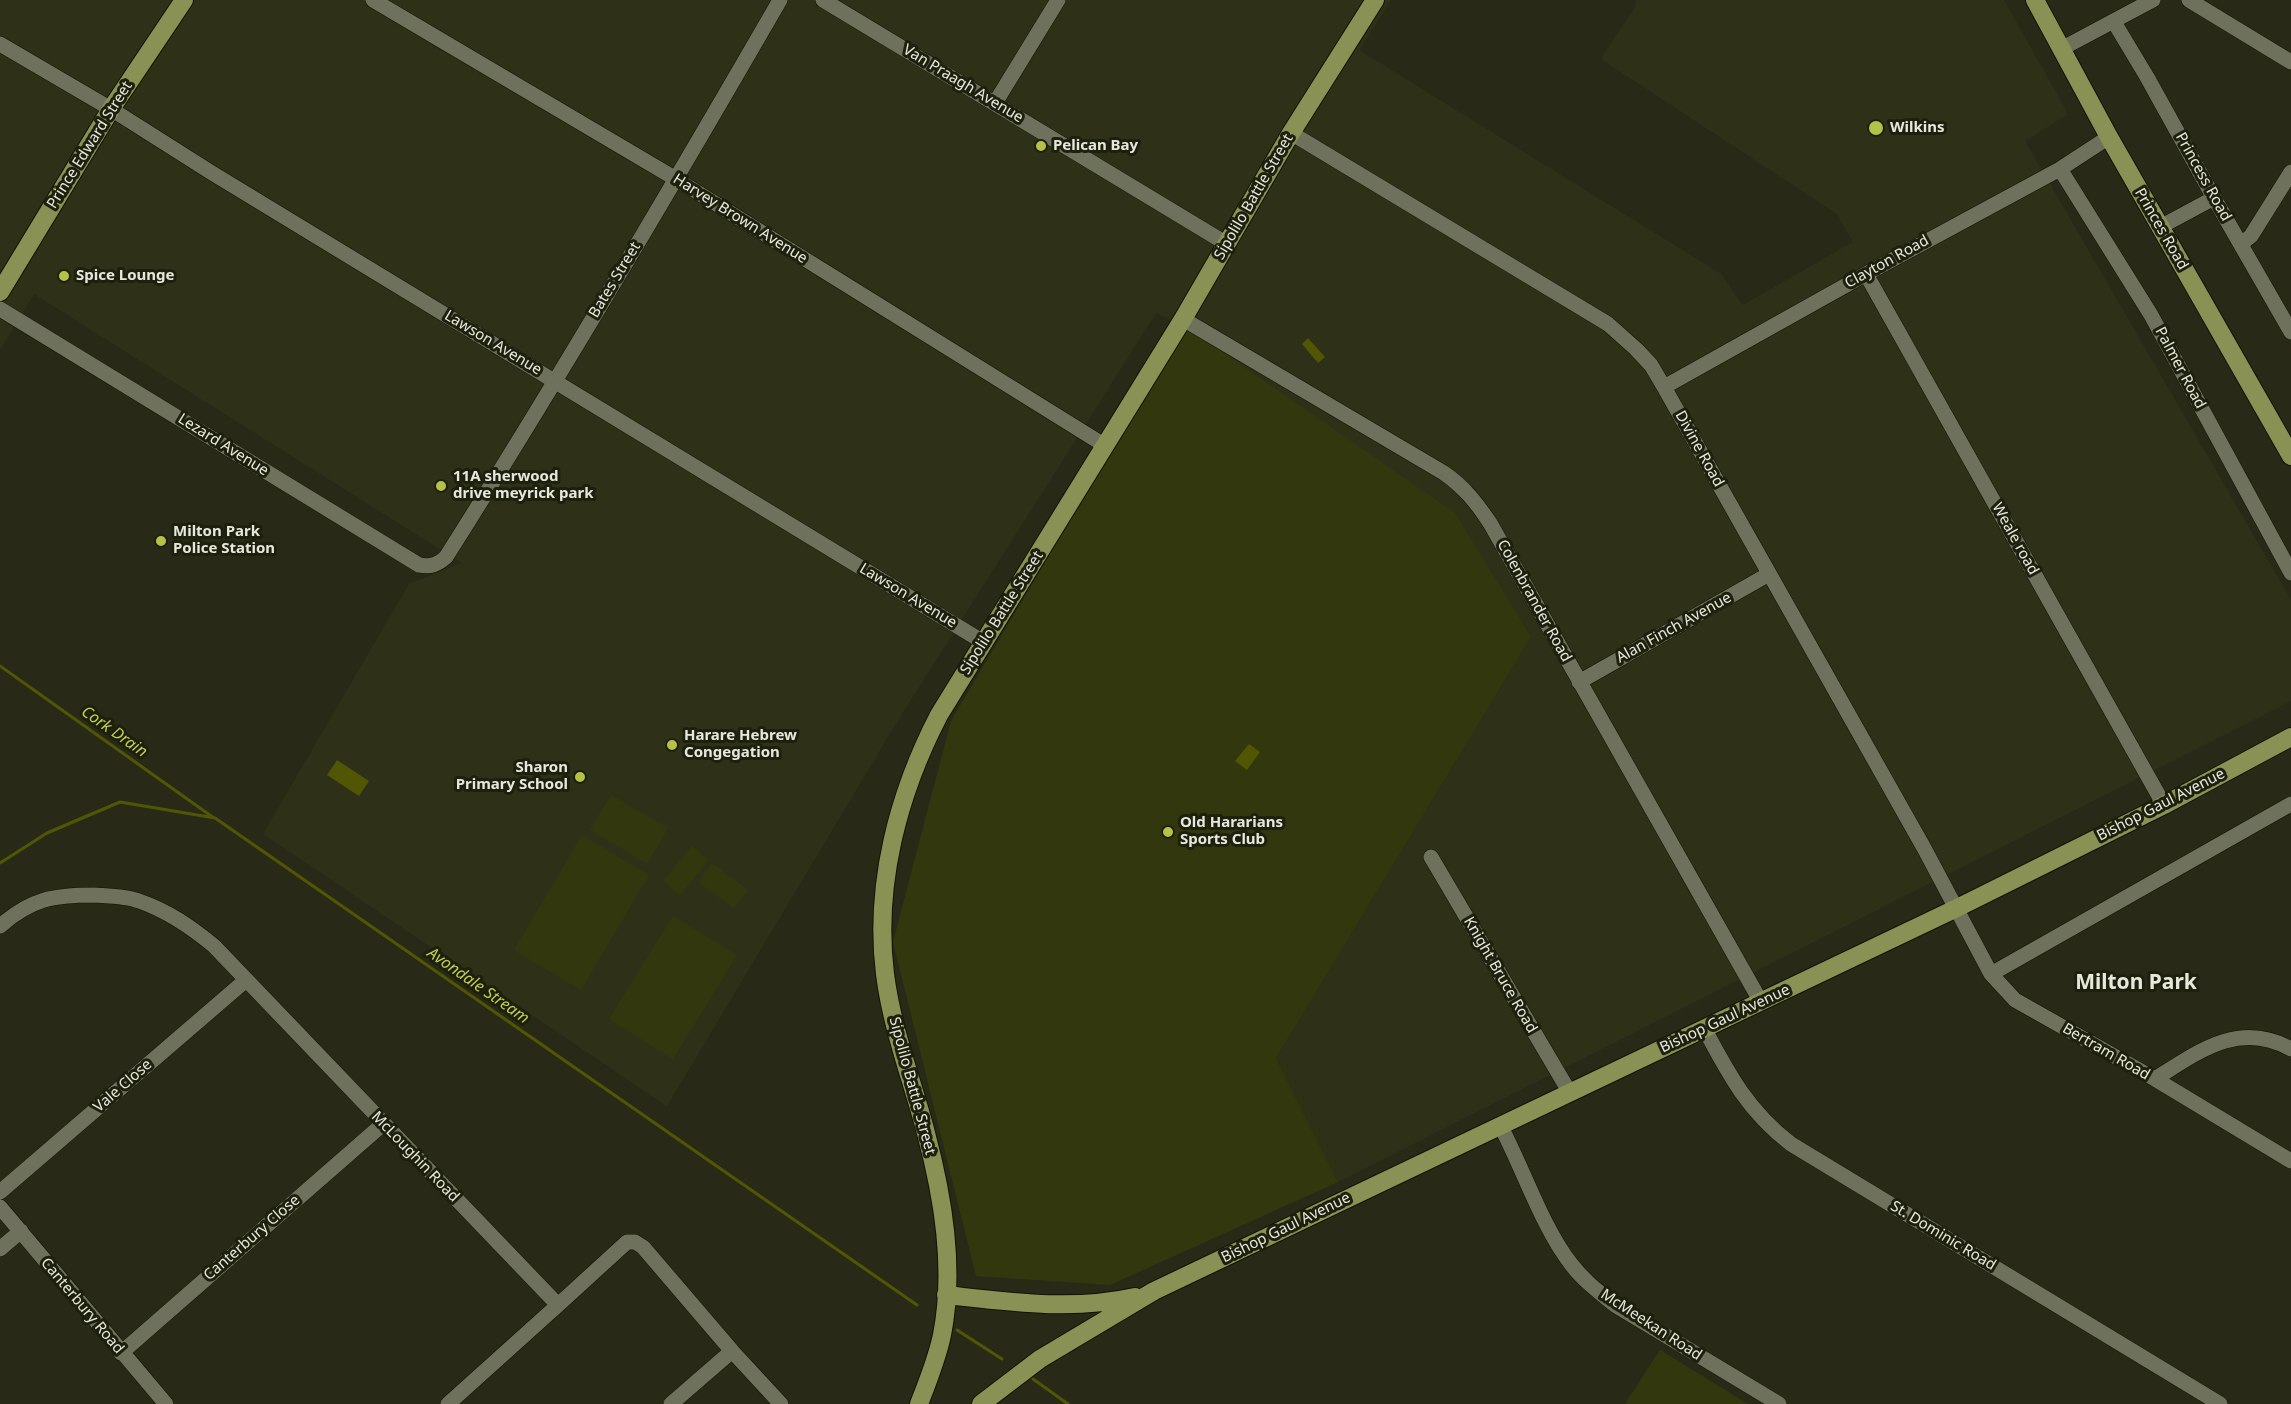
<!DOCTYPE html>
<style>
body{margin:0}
canvas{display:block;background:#282a17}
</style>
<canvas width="2291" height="1404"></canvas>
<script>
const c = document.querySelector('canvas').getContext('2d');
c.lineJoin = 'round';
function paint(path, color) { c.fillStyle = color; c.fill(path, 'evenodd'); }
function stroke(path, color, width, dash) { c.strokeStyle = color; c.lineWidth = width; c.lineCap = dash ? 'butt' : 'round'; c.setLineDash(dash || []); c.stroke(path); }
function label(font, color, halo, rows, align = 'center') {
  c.font = font + ' "Noto Sans",sans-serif'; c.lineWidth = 6; c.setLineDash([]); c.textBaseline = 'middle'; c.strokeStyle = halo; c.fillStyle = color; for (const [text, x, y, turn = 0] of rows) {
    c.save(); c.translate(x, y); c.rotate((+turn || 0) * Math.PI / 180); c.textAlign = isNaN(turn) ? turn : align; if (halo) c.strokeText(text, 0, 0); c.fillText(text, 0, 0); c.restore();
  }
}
paint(new Path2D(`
 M0 0H1391L1359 50 1721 274 1743 305 1853 242 1837 214 1601 59 1636 5V0H2004L2068 114 2025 141 2291 600V701L1338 1182 1276 1058 1531 637 1185 326 1156 313 898 720 667 1106 263 834 409 584 462 563 34 294 0 350Z`), '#2e3117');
paint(new Path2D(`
 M1185 326 1455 513 1531 637 1276 1058 1338 1182 1110 1285 976 1276 893 942 951 721Z
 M611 795 668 828 647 864 590 830Z
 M582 835 649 875 581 990 514 950Z
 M692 846 709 860 680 895 663 881Z
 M712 863 748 890 734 908 698 882Z
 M673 916 737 955 673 1059 609 1019Z
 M1660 1350 1748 1404H1625Z`), '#33370e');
paint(new Path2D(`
 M1308 338 1325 357 1318 363 1302 344Z
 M1249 744 1260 752 1247 770 1235 761Z
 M337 760 369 781 359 796 327 775Z`), '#505604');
stroke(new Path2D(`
 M0 666 214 818
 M0 863 47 833 120 802 215 818 917 1305
 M957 1330 1002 1359
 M1033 1379 1068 1404`), '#505604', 3);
const minor = new Path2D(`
 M373 0 676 179 1104 445
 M823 0 1227 244
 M2189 0 2291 62
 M2114 22 2147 77 2214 198 2291 332
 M0 44 111 109 212 173 985 643
 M2061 49 2153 0
 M995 103 1058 0
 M1291 133 1608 324 1636 349 1651 365 1664 387 1924 848 1991 974 2015 1000 2155 1079 2291 1161
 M2060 169 2151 315 2291 573
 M2160 227 2214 198
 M2241 244 2251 236 2291 172
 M1866 274 2164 805
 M0 309 419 565C431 567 437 565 446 557 562 374 672 187 780 0
 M1183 319 1444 473C1464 487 1476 502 1490 523L1761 1002
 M1664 387 1866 274 2060 169 2109 137
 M1579 682 1769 574
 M1431 857 1570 1093
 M0 926C31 899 53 895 94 895 108 896 126 896 139 901 168 911 191 927 214 946L558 1305 627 1242H635L643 1247 732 1351 781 1404
 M1991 974 2291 804
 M1704 1028C1729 1075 1748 1111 1791 1144L2220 1404
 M2155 1079C2199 1051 2240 1020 2291 1049
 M1500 1125C1523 1168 1542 1227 1571 1264 1583 1280 1599 1292 1615 1305L1779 1404
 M0 1192 246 980
 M0 1207 166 1404
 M0 1249 21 1231
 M121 1353 383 1124
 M448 1404 558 1305
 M671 1404 732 1351`);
const major = new Path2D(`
 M2035 0 2109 137 2291 456
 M0 292 111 109 184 0
 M946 1295C1010 1302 1072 1311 1135 1297
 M919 1404C928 1381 937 1359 942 1335 955 1268 943 1197 926 1133 912 1080 892 1029 885 974 874 885 898 794 939 715L1183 319 1291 133 1375 0
 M981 1404 1040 1359 1154 1291 1957 908 2164 805 2291 737`);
stroke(minor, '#111303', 16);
stroke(major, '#111303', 20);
stroke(minor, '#6e715c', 15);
stroke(major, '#8a9154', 18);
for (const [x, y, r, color] of [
 [1876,128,8,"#b6c149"],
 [1041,146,6,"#b6c149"],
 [64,276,6,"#b6c149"],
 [441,486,6,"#b6c149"],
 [161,541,6,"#b6c149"],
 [672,745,6,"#b6c149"],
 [580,777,6,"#b6c149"],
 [1168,832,6,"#b6c149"]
]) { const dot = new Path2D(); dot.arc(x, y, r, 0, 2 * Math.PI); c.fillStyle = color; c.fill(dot); stroke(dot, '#1e200e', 2); }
label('15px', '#e6e8dc', '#1e200e', [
 ["Van Praagh Avenue",963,84,31],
 ["Prince Edward Street",90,145,-58],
 ["Princess Road",2203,177,61],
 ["Sipolilo Battle Street",1254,197,-60],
 ["Harvey Brown Avenue",740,219,32],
 ["Princes Road",2161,229,60],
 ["Clayton Road",1887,262,-29],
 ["Bates Street",615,280,-59],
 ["Lawson Avenue",493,343,31],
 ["Palmer Road",2180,368,62],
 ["Lezard Avenue",223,445,32],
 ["Divine Road",1699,449,61],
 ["Weale road",2015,539,61],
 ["Lawson Avenue",908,596,31],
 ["Colenbrander Road",1534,601,61],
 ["Sipolilo Battle Street",1002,613,-58],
 ["Alan Finch Avenue",1674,628,-29],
 ["Bishop Gaul Avenue",2161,805,-27],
 ["Knight Bruce Road",1500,975,60],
 ["Bishop Gaul Avenue",1725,1019,-25],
 ["Bertram Road",2106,1052,30],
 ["Vale Close",123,1086,-41],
 ["Sipolilo Battle Street",912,1086,75],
 ["McLoughin Road",415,1157,46],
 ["Bishop Gaul Avenue",1286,1228,-26],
 ["St. Dominic Road",1943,1236,31],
 ["Canterbury Close",252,1238,-41],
 ["Canterbury Road",82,1306,50],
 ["McMeekan Road",1651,1325,33]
]);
label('bold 15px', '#e6e8dc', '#1e200e', [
 ["Wilkins",1890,128],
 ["Pelican Bay",1053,146],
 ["Spice Lounge",76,276],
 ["11A sherwood",453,477],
 ["drive meyrick park",453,494],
 ["Milton Park",173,532],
 ["Police Station",173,549],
 ["Harare Hebrew",684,736],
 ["Congegation",684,753],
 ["Sharon",568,768,"right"],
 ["Primary School",568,785,"right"],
 ["Old Hararians",1180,823],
 ["Sports Club",1180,840]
], 'left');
label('italic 16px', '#c2ce50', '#1e200e', [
 ["Cork Drain",114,732,35],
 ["Avondale Stream",478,986,35]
]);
label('bold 21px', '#e6e8dc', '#1e200e', [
 ["Milton Park",2136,983]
]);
</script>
